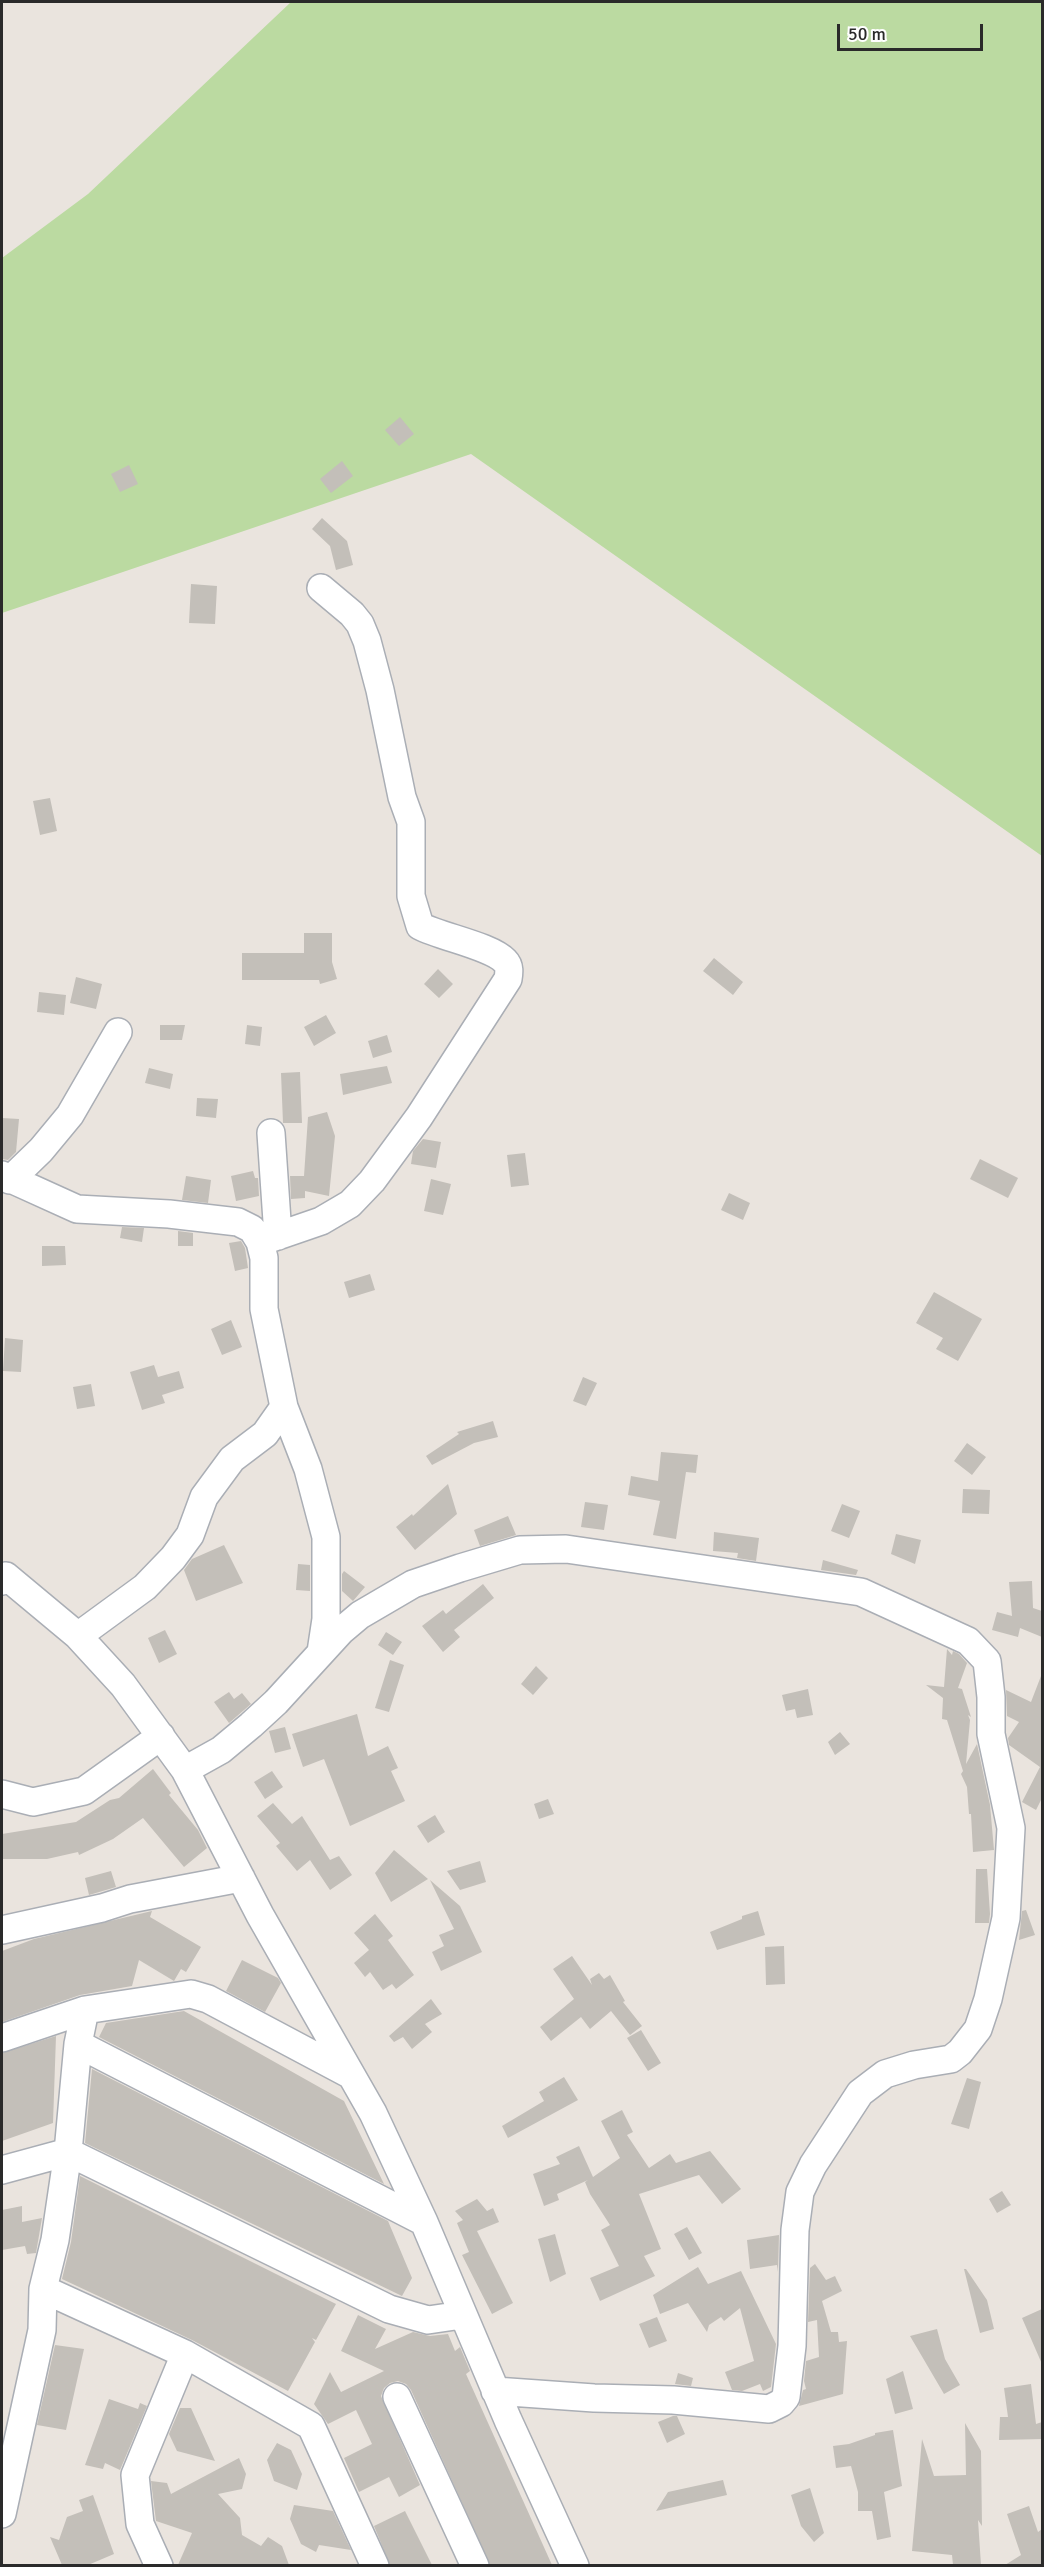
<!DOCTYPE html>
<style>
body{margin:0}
#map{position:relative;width:1044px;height:2567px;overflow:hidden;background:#eae4de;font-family:Signika,sans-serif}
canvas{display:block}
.frame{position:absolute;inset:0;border:3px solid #2a2a2a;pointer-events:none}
.scale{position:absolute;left:837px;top:24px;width:146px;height:27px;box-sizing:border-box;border:3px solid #2a2a2a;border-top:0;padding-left:8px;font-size:18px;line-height:21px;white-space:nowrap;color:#2a2a2a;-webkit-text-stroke:4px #fff;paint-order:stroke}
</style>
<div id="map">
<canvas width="1044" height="2567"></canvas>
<div class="frame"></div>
<div class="scale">50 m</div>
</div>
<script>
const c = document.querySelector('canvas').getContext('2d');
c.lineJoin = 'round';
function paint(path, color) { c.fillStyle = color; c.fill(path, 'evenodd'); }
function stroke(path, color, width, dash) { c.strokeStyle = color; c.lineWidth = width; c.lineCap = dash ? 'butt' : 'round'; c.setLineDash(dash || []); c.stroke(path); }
paint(new Path2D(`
 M291 2H1042V856L471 454 2 613V258L88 194Z`), '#bbdaa1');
paint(new Path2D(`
 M400 417 414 434 399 446 385 430Z
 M342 461 353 476 331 493 320 479Z
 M129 465 138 484 120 492 111 474Z
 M322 518 347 541 353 565 336 570 330 546 312 529Z
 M191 584 217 586 215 624 189 623Z
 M50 798 57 831 40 835 33 801Z
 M304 933H332V962L337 979 320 984 319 980H242V953H304Z
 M714 958 743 982 733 995 703 971Z
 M438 969 453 984 439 998 424 984Z
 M76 977 102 984 96 1009 70 1003Z
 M39 992 66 995 64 1015 37 1012Z
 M326 1015 336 1033 314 1046 304 1027Z
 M160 1025H185L182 1040H160Z
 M247 1025 262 1027 260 1046 245 1044Z
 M387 1035 392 1052 373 1058 368 1041Z
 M387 1066 392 1083 343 1095 340 1074Z
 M149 1068 173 1074 170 1089 145 1083Z
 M300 1072 302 1123H283L281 1073Z
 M197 1098 218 1099 216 1118 196 1116Z
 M327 1112 335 1136 329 1196 305 1191V1198L291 1199 290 1176H304L308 1117Z
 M2 1118 19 1119 16 1152 8 1160 2 1159Z
 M423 1139 441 1142 436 1168 411 1164 413 1151Z
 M525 1153 529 1185 511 1187 507 1155Z
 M980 1159 1018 1178 1008 1198 970 1179Z
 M253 1171 255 1178H258L259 1196 236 1201 231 1176Z
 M186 1176 211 1180 208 1203 182 1200Z
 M431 1179 451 1184 443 1215 424 1211Z
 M729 1193 750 1203 743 1220 721 1210Z
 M122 1227 144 1228 142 1242 120 1238Z
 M178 1231 193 1233V1246H178Z
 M241 1241 245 1248 248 1268 235 1271 229 1243Z
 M42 1246H65L66 1265 42 1266Z
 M370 1274 375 1290 349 1298 344 1282Z
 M934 1292 982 1319 958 1361 936 1349 943 1338 916 1323Z
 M231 1320 242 1347 222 1355 211 1329Z
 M5 1338 23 1340 21 1372 3 1371Z
 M154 1365 158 1377 179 1371 184 1388 162 1395 165 1403 142 1410 130 1372Z
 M583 1377 597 1383 586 1406 573 1401Z
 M91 1384 95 1406 77 1409 73 1387Z
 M493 1421 498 1437 474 1443 432 1465 426 1456 459 1434 457 1432Z
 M967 1443 986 1457 972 1475 954 1461Z
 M661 1452 698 1455 696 1473 686 1472 676 1539 653 1535 660 1501 628 1495 631 1476 658 1481Z
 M448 1484 457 1514 415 1550 396 1527 412 1514 413 1516Z
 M963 1489 990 1490 989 1514 962 1513Z
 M585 1502 608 1505 604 1530 581 1527Z
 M842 1504 860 1511 849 1538 831 1531Z
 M508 1516 516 1535 480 1546 474 1530Z
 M714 1532 759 1538 756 1561 737 1558 738 1553 713 1551Z
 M896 1534 921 1540 915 1564 891 1554Z
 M224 1545 243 1583 196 1601 184 1570 192 1559Z
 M823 1560 858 1570 856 1575 821 1570Z
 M298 1564 310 1565V1591L296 1590Z
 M344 1571 365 1587 353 1601 342 1591V1574Z
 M1032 1581 1033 1608 1042 1611V1637L1020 1628 1018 1637 992 1630 997 1612 1012 1616 1009 1582Z
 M483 1584 494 1598 454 1630 460 1637 443 1652 422 1626 443 1610 446 1614Z
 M165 1630 177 1654 159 1663 148 1638Z
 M386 1632 402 1642 393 1655 378 1645Z
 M947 1649 952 1655 953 1651 959 1654 967 1663 958 1688 962 1689 971 1717 968 1715 970 1720 966 1764 977 1744 990 1805 994 1850 973 1852 971 1814H969L967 1787 961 1774 963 1771 947 1720 942 1719 943 1698 926 1685 944 1687Z
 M390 1660 404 1665 389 1712 375 1708Z
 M536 1666 548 1678 533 1695 521 1684Z
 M1041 1676H1042V1798L1036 1810 1022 1802 1040 1767 1009 1745 1008 1738 1019 1722 1007 1716 1006 1690 1031 1702Z
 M808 1689 813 1715 797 1718 795 1709 786 1711 782 1695Z
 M229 1692 234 1699 242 1693 251 1704 229 1723 214 1702Z
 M357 1714 368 1756 388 1746 398 1768 391 1771 405 1801 350 1826 324 1759 303 1767 292 1734Z
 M285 1727 291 1749 275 1753 269 1731Z
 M840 1732 850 1744 835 1755 828 1742Z
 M153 1769 171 1793 169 1795 198 1830 207 1848 184 1867 143 1818 113 1839 79 1855 78 1852 47 1859H2V1834L76 1822 110 1800 119 1798Z
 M272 1771 283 1787 265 1799 254 1782Z
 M548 1799 554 1814 539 1819 534 1804Z
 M273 1803 292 1824 302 1816 330 1860 339 1856 352 1875 330 1890 310 1860 297 1871 276 1846 280 1843 257 1816Z
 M435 1815 445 1832 428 1843 417 1826Z
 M394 1850 428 1879 391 1902 375 1873Z
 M480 1861 486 1882 460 1890 447 1871Z
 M976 1869H987L990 1914 989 1923H975Z
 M111 1871 116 1887 89 1895 85 1878Z
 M430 1880 460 1906 482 1952 441 1971 432 1952 444 1946 439 1935 454 1929Z
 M1026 1910 1035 1935 1019 1940 1022 1911Z
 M152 1911 150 1917 201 1947 186 1972 181 1969 174 1981 139 1960 132 1986 80 1995 2 2022V1951L34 1939Z
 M758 1911 765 1935 717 1950 710 1932 742 1919V1916Z
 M375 1914 393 1936 388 1940 414 1975 396 1989 392 1984 383 1990 370 1972 365 1977 354 1963 369 1950 354 1933Z
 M784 1946 785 1984 766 1985 765 1947Z
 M572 1956 592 1985 590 1979 599 1973 604 1979 610 1975 625 2001 623 2002 642 2026 630 2035 611 2011 590 2029 581 2017 551 2041 540 2027 574 1999 553 1969Z
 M242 1960 278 1978 281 1983 265 2012 226 1991Z
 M431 1999 442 2014 425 2024 432 2032 412 2049 403 2037 394 2042 389 2036Z
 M184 2011 344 2101 384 2184 99 2037 106 2023Z
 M641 2030 661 2063 648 2071 627 2038Z
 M56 2036 53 2123 2 2141V2053Z
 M92 2069 388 2221 412 2278 402 2296 85 2143Z
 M564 2077 578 2100 508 2138 502 2126 544 2101 539 2092Z
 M967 2078 981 2082 969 2129 951 2124Z
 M622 2110 633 2132 627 2135 649 2168 670 2154 676 2163 710 2151 741 2189 722 2204 699 2175 639 2194 661 2249 644 2256 655 2276 600 2301 590 2278 619 2266 601 2230 610 2225 590 2194 585 2182 588 2180 557 2194 559 2200 544 2206 533 2174 560 2164 556 2157 579 2146 593 2177 620 2158 601 2121Z
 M80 2176 336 2304 316 2340 312 2338 315 2342 288 2391 192 2340 62 2279 71 2242Z
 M1002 2191 1011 2205 997 2213 989 2199Z
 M477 2199 487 2211 493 2208 499 2222 477 2231 513 2303 492 2314 462 2255 469 2252 457 2223 463 2220 455 2211Z
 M22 2206V2222L42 2218 36 2253 27 2254 25 2246 2 2250V2210Z
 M687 2227 702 2253 689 2260 674 2234Z
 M555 2234 566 2274 550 2282 538 2239Z
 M779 2235 778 2272 777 2265 750 2269 747 2240Z
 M815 2264 826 2280 835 2276 842 2291 822 2301 831 2332H838L839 2342 847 2341 843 2394 799 2406 803 2390 806 2389 804 2381 806 2361 819 2357 817 2320 808 2322 810 2268Z
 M698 2267 708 2284 741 2271 776 2344 771 2387 763 2391 760 2384 742 2391 732 2390 725 2372 754 2361 740 2308 724 2321 721 2317 709 2325 707 2332 688 2303 660 2314 653 2295Z
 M964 2269H966L987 2300 994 2329 980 2333Z
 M1042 2309V2364L1022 2318Z
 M358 2315 386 2329 375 2349 413 2332 430 2336 448 2334 455 2351 460 2347 470 2371 466 2374 552 2565H490L411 2390 406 2384 398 2381 390 2383 384 2388 381 2396 420 2485 399 2497 389 2477 359 2492 344 2458 372 2444 356 2410 328 2424 314 2404 330 2372 341 2392 384 2371 341 2351Z
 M657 2317 667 2341 649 2348 639 2324Z
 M937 2329 945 2359 960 2385 944 2394 910 2336Z
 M55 2345 84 2349 66 2430 37 2425Z
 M903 2371 913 2409 895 2414 886 2379Z
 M678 2373 693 2378 691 2386 675 2384Z
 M1031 2384 1036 2424 1042 2422V2439L999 2440 1000 2417H1008L1004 2388Z
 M109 2399 138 2409 140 2403 147 2406 120 2470 105 2463 103 2469 85 2465Z
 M180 2408H191L215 2461 177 2451 169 2434Z
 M673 2416H677L685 2434 667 2443 658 2422Z
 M965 2423 981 2451 982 2526 978 2520 981 2565H953L952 2555 912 2551 922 2439 934 2476 966 2475Z
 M893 2430 902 2486 884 2492 891 2537 877 2540 872 2511H858V2492L851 2466 836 2468 833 2446 849 2444 875 2435V2433Z
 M277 2443 291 2450 302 2474 297 2490 274 2481 267 2460Z
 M239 2458 246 2474 242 2489 218 2494 240 2518 242 2535 261 2546 268 2537 282 2546 289 2565H178L192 2533 156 2521 151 2481 167 2483 171 2494Z
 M723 2480 727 2495 656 2511 668 2492Z
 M810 2488 824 2533 814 2542 801 2526 791 2495Z
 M93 2495 114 2554 88 2565H62L50 2537 59 2540 67 2517 83 2511 79 2500Z
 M294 2505 333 2511 351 2550 319 2545 316 2552 301 2544 290 2519Z
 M1029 2506 1038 2532 1042 2529V2565H1005L1021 2555 1007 2514Z
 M405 2511 432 2565H390L374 2526Z`), '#c3bfb9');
const minor = new Path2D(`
 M271 1133 278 1236
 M2 1175 77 1209 169 1214 238 1222 252 1229 260 1242 264 1258V1309L284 1407 265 1434 232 1459 204 1497 190 1535 173 1558 145 1587 78 1636
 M10 1180 41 1150 70 1115 118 1032
 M260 1242 321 1221 350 1204 372 1181 419 1117 508 979C509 973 510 966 505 961 491 946 441 937 420 926L411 896V822L402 797 380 690 367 641 360 624 352 614 321 588
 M284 1407 308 1469 326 1537V1619L321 1652
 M2 1581 6 1576 78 1636 123 1685 185 1770 260 1915 373 2113 424 2222 508 2420 575 2566
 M185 1770 221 1750 251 1725 276 1702 341 1631 360 1615 413 1584 460 1568 520 1550 566 1549 861 1592 968 1641 987 1661 991 1697V1734L1011 1828 1006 1918 988 1999 978 2029 960 2052 951 2059 914 2065 885 2074 860 2093 813 2165 800 2192 795 2230 792 2346 786 2397 781 2403 769 2409 673 2400 594 2398 495 2391
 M2 1794 33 1802 84 1791 161 1736
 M2 1930 102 1908 130 1899 241 1878
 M2 2038 85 2010 191 1994 208 1999 351 2075
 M78 2044 424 2222
 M2 2170 68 2152 389 2309 428 2320 462 2315
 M43 2289 185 2354 135 2475 140 2524 159 2566
 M185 2354 311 2426 375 2566
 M397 2397 475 2566
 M2 2514 42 2330 43 2289 55 2240 68 2152 78 2044 85 2010`);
stroke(minor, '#aaaeb5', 30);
stroke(minor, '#fff', 27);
</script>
